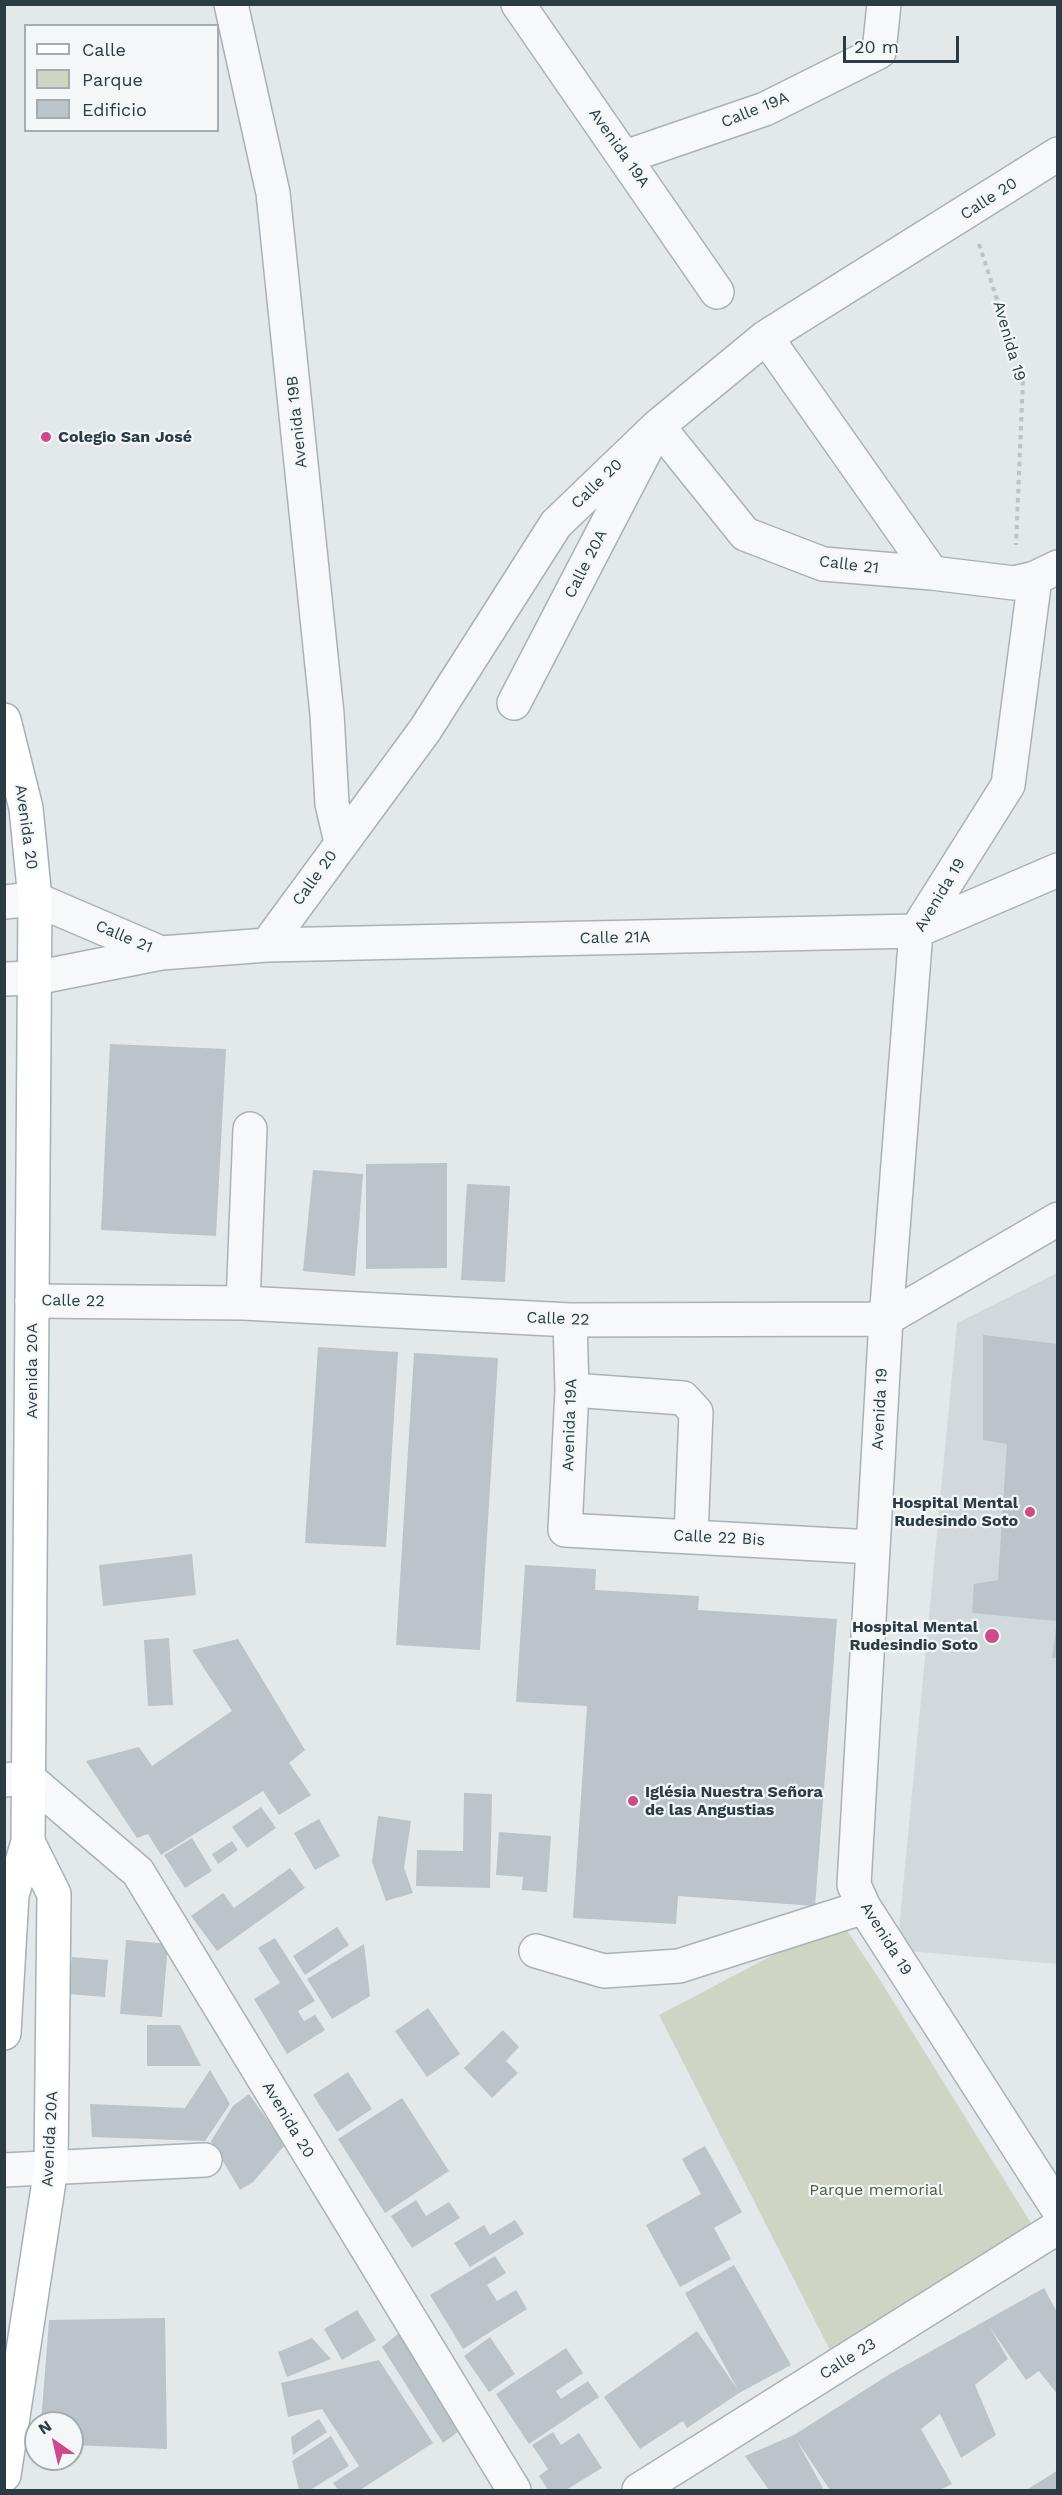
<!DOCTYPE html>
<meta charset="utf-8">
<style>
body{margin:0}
#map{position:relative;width:1062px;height:2495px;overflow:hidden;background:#e3e9eb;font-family:"Work Sans",sans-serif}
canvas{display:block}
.frame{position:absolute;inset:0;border:6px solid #2b3c44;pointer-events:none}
.legend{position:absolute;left:24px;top:24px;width:195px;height:108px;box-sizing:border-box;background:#f3f7f8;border:2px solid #a3acb0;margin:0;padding:8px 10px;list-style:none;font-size:18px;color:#2b3c44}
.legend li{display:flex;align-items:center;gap:12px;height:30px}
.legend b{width:30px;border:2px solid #a3acb0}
.north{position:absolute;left:24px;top:2411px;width:60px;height:60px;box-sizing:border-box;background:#f3f7f8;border:2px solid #a3acb0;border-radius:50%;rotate:326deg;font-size:16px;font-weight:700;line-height:24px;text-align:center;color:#2b3c44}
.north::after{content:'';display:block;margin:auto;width:21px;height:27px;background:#ce4a88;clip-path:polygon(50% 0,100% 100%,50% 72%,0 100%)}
.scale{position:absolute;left:843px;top:36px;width:116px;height:27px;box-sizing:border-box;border:3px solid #2b3c44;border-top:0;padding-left:8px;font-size:18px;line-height:21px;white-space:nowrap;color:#2b3c44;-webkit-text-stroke:4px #f3f7f8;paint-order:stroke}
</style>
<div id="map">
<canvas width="1062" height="2495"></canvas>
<div class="frame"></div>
<ul class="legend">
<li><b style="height:8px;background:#fff"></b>Calle</li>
<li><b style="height:16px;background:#ced5c4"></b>Parque</li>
<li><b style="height:16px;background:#bac4c9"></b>Edificio</li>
</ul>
<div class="north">N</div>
<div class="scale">20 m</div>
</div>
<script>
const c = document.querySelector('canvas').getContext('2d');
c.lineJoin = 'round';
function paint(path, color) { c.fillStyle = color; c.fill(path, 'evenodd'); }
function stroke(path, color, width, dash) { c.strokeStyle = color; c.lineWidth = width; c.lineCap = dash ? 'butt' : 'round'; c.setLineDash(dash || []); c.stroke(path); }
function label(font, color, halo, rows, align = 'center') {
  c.font = font + ' "Work Sans",sans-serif'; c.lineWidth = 4.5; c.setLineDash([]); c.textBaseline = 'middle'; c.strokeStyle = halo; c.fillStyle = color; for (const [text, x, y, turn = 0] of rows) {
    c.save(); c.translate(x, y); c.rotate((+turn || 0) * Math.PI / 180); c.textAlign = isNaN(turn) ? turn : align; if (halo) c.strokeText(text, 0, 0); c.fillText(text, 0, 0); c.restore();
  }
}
paint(new Path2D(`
 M1057 1273V1964L897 1950 957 1323Z`), '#d1d9dd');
paint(new Path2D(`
 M840 1920 880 1980 1036 2231 832 2354 659 2015Z`), '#ced5c4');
paint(new Path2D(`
 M110 1044 226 1049 216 1236 101 1230Z
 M447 1163V1268L366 1269V1164Z
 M313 1170 363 1174 355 1276 303 1271Z
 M467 1184 510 1186 505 1282 461 1280Z
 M983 1335 1058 1344V1658H1052L1057 1621 972 1613 974 1584 998 1580 1007 1444 983 1440Z
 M318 1347 398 1352 386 1547 305 1543Z
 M414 1353 498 1358 480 1650 396 1645Z
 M192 1554 196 1595 103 1606 99 1565Z
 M525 1565 596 1569 595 1590 699 1596 698 1610 837 1619 815 1906 678 1896 676 1924 573 1918 587 1706 516 1702Z
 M169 1638 173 1705 148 1706 144 1640Z
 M238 1639 305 1750 289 1763 311 1795 279 1815 263 1791 161 1855 148 1834 137 1838 86 1761 139 1747 152 1766 232 1711 192 1650Z
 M464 1793 492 1794 490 1888 416 1886 417 1850 463 1851Z
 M261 1807 276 1828 247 1848 232 1827Z
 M378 1816 411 1821 404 1868 413 1893 386 1901 372 1862Z
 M319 1819 340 1856 315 1870 294 1833Z
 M499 1832 551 1836 547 1892 522 1890 523 1877 496 1875Z
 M192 1838 212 1871 185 1888 164 1855Z
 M232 1841 238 1850 218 1864 212 1854Z
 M290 1868 305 1888 217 1951 191 1916 223 1893 234 1908Z
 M337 1927 349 1945 305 1975 293 1956Z
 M275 1938 315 2001 298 2011 304 2021 315 2015 325 2030 287 2054 254 1999 280 1983 258 1948Z
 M126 1940 168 1944 162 2017 120 2014Z
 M364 1944 370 1996 332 2019 307 1979Z
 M72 1957 108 1960 105 1997 68 1994Z
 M428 2008 460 2054 427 2077 395 2031Z
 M147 2025H180L201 2066H147Z
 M503 2030 519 2047 506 2061 518 2073 492 2098 464 2068Z
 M210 2070 230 2104 205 2141 92 2137 90 2104 185 2108Z
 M348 2072 372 2109 337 2132 313 2095Z
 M249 2094 285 2145 253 2182 240 2190 211 2141 233 2106Z
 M402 2098 449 2171 385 2213 338 2139Z
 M705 2146 742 2212 714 2228 731 2259 680 2287 646 2225 701 2194 682 2159Z
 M416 2200 426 2216 449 2202 460 2218 412 2248 391 2216Z
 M515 2220 524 2234 470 2267 454 2243 484 2225 490 2235Z
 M495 2256 506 2273 487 2285 497 2301 516 2290 527 2309 463 2349 430 2295Z
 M734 2265 791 2365 739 2393 687 2428 683 2421 640 2449 604 2397 697 2331 738 2390 685 2293Z
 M1044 2288 1058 2314V2395L1039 2371 1026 2380 989 2326 1008 2359 975 2385 996 2435 961 2458 940 2414 921 2429 952 2484 940 2490H830L796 2439 824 2490H769L745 2456 794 2435 890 2374Z
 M357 2310 376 2340 342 2360 324 2329Z
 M165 2318 167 2449 72 2445V2423H41L49 2320Z
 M399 2333 459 2431 443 2443 382 2347Z
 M490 2337 515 2374 489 2392 464 2356Z
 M312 2338 331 2359 287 2377 278 2352Z
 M566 2348 583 2373 556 2391 561 2399 588 2381 599 2397 529 2444 496 2394Z
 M379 2360 433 2443 360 2490H338L333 2483 359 2466 322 2409 288 2417 281 2383Z
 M319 2419 327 2432 293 2455 291 2437Z
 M553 2432 561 2445 579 2433 602 2468 566 2490H548L539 2476 548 2469 532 2445Z
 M331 2436 349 2466 310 2490H299L292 2461Z
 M1058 2470V2490H1026L1044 2479Z`), '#bac4c9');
const minor = new Path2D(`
 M231 4 273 193 327 714 332 804 341 842
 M518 4 717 292
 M625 157 765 109 879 52 884 4
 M766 337 932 573
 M1035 578 1008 785 916 931 886 1319 854 1885 864 1907 1058 2209
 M514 703 658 426 745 534 823 564 932 573 1014 583 1035 578 1058 567
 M4 902 35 899 161 953
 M267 945 425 730 556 524 658 426 766 337 1058 154
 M4 979 35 978 161 953 267 945 916 931 1058 870
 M32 1301 243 1303 570 1320 886 1319 1058 1219
 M243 1303 250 1129
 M570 1320 572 1390 565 1530 872 1547
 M572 1390 683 1398 696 1412 691 1536
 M4 1780 28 1778 138 1872 514 2490
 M536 1951 604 1971 679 1966 864 1907
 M4 2170 205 2160
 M639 2490 1058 2227`);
const major = new Path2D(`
 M4 720 26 808 35 899 28 1842 12 1895 4 2033
 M4 2475 51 2168 54 1894 28 1842`);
stroke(minor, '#a8b2b6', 36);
stroke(major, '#a2b1b7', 36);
stroke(new Path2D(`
 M979 244 1023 379 1016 545`), '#bdc3c6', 4, [4.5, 4.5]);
stroke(minor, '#f6f8f9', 33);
stroke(major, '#fff', 33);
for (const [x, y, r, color] of [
 [46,437,6,"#ce4a88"],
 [1030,1512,6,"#ce4a88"],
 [992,1636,8,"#ce4a88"],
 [633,1801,6,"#ce4a88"]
]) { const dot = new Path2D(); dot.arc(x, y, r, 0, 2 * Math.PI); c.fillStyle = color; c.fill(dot); stroke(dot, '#f3f7f8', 2); }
label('16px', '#2b3c44', '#f3f7f8', [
 ["Calle 19A",755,110,-22],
 ["Avenida 19A",619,148,55],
 ["Calle 20",989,199,-33],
 ["Avenida 19",1009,341,74],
 ["Avenida 19B",297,422,-96],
 ["Calle 20",597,484,-44],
 ["Calle 20A",586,564,-63],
 ["Calle 21",849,565,7],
 ["Avenida 20",26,827,82],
 ["Calle 20",315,878,-54],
 ["Avenida 19",940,895,-59],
 ["Calle 21",124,937,23],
 ["Calle 21A",615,938,-1],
 ["Calle 22",73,1301,1],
 ["Calle 22",558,1319,2],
 ["Avenida 20A",32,1371,-90],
 ["Avenida 19",880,1409,-87],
 ["Avenida 19A",570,1425,-88],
 ["Calle 22 Bis",719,1538,3],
 ["Avenida 19",886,1939,58],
 ["Avenida 20",288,2120,59],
 ["Avenida 20A",50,2139,-87],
 ["Calle 23",848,2359,-32]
]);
label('bold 16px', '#2b3c44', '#f3f7f8', [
 ["Colegio San José",58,437],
 ["Hospital Mental",1018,1503,"right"],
 ["Rudesindo Soto",1018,1521,"right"],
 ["Hospital Mental",978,1627,"right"],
 ["Rudesindio Soto",978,1645,"right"],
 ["Iglésia Nuestra Señora",645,1792],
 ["de las Angustias",645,1810]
], 'left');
label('16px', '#4c5f38', '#f3f7f8', [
 ["Parque memorial",876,2190]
]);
</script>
